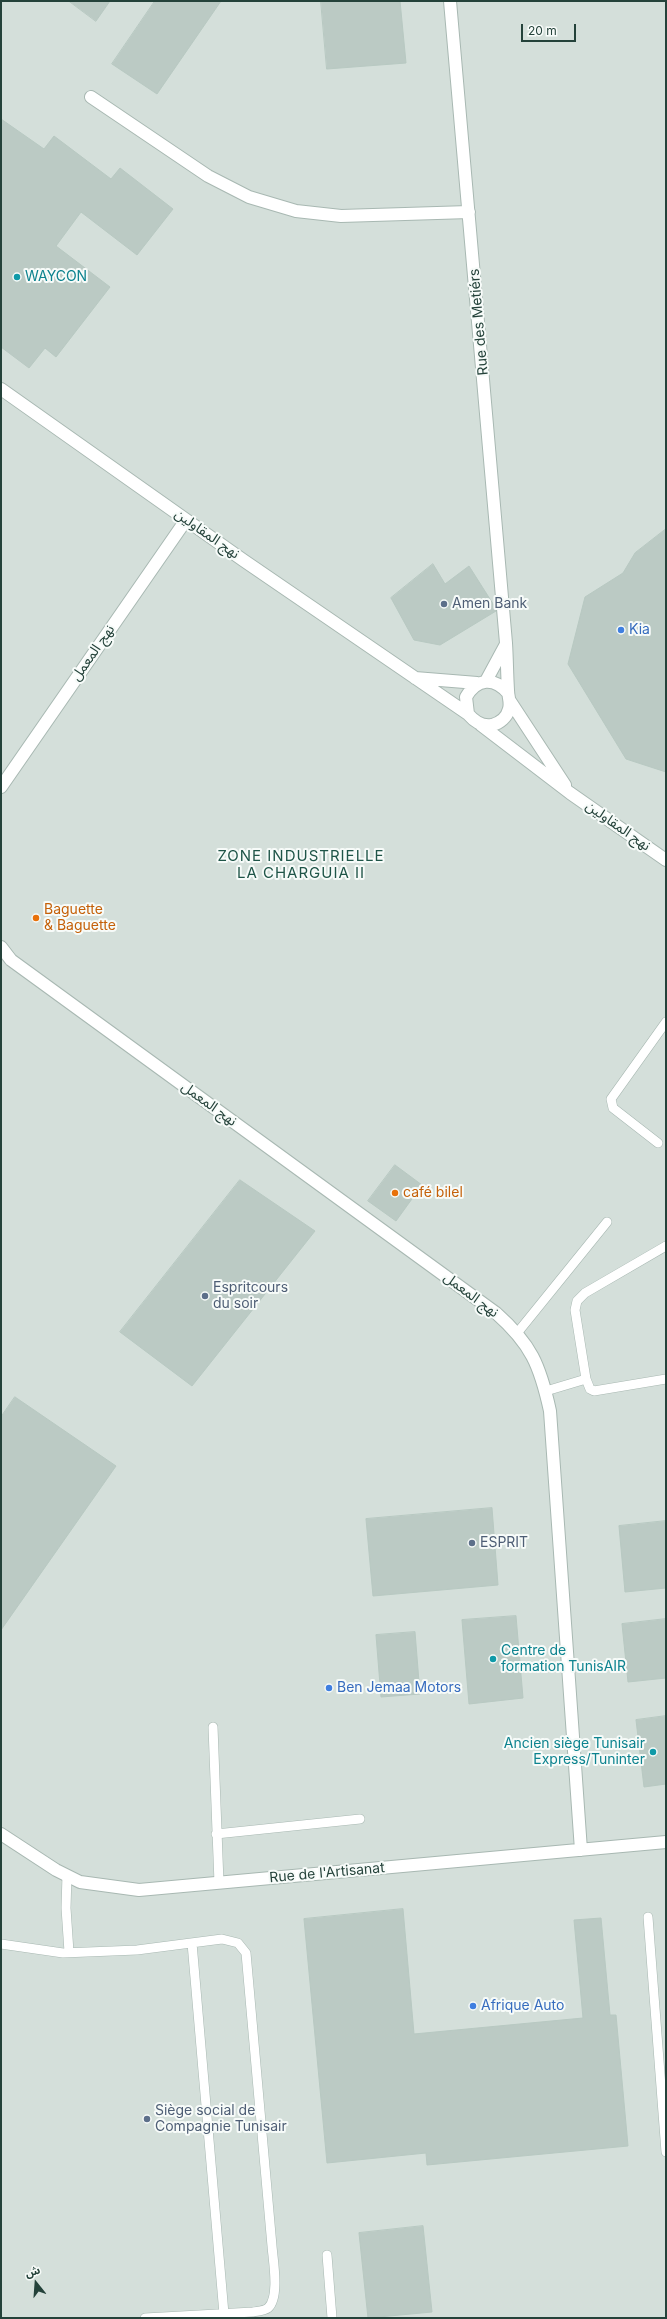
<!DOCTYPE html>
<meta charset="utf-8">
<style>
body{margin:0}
#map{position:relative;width:667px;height:2319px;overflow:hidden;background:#e6efeb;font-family:Inter,"Noto Sans Arabic",sans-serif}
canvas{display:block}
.frame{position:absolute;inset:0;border:2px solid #24423a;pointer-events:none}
.north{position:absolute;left:16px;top:2263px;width:40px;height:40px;-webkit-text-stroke:3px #f7fbf9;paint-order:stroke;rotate:343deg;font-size:11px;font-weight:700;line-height:16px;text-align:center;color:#24423a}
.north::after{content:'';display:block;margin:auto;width:14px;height:18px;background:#24423a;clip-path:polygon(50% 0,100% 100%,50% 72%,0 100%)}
.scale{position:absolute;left:521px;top:24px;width:55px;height:18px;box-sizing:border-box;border:2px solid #24423a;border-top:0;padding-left:5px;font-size:12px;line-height:14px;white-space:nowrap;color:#24423a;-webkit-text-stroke:3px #f7fbf9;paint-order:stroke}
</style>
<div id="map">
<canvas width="667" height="2319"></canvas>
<div class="frame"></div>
<div class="north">ش</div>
<div class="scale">20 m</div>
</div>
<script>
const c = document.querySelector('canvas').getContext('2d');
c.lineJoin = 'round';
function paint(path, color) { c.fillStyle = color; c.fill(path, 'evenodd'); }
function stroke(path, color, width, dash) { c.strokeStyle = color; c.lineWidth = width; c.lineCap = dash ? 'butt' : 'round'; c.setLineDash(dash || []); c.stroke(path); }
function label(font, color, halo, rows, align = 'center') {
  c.font = font + ' Inter,"Noto Sans Arabic",sans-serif'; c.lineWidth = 4; c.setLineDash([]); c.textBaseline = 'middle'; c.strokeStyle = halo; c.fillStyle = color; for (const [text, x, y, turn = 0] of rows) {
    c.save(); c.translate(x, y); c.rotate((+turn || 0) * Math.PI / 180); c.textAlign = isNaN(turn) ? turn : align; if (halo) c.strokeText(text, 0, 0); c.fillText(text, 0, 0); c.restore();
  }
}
paint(new Path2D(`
 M1 1H666V2318H1Z`), '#d4dfda');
const building = new Path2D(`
 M69 1H110L96 21Z
 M155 1H221L157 94 112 64Z
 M321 1H400L406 63 327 69Z
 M1 119 44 149 54 136 111 179 120 168 173 209 137 255 81 212 56 246 110 287 56 357 45 348 29 368 1 347Z
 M666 529V772L626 759 568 664 585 597 623 573 635 553Z
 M433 564 445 584 469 566 495 607 496 611 440 645 414 640 391 598Z
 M395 1165 422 1185 396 1221 368 1201Z
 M240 1180 315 1231 192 1386 120 1332Z
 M15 1397 116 1466 1 1630V1417Z
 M492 1508 498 1585 373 1596 366 1519Z
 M666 1521V1588L625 1592 619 1526Z
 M516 1616 523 1698 469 1704 462 1620Z
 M666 1619V1678L628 1682 622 1624Z
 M415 1632 420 1694 381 1697 376 1635Z
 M666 1716V1784L644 1787 636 1720Z
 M403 1909 414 2034 583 2018 574 1920 601 1918 610 2015H616L628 2146 427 2165 426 2153 327 2163 304 1919Z
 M423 2226 432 2312 368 2318 359 2233Z`);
paint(building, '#bbcac4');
stroke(building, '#b8c9c2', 1);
const service = new Path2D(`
 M658 1143 613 1108 611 1099 666 1022
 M518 1332 607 1222
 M586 1379 590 1389 594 1391 666 1379
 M546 1391 586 1379 575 1310 577 1301 585 1293 666 1246
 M213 1727 219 1883
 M216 1834 360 1819
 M67 1875 66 1908 69 1952
 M648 1917 666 2152
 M192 1943 224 2314
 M1 1944 63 1953 137 1950 222 1939 238 1943 246 1953 272 2246C273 2260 280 2297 268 2308 264 2311 258 2311 253 2312L145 2318
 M327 2255 332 2318`);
const minor = new Path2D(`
 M450 1 506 643C507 659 507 674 508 690 508 697 511 702 509 709 507 717 500 723 492 725 482 727 474 721 468 714L466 697C477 678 494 677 508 693
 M91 97 208 176 249 197 296 211 341 216 469 212
 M1 389 243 560 468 714
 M415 678 477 683
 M486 681 506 644
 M510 701 565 785
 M481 725 570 793 666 860
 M1 787 186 520
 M1 947 11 960 496 1313C531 1344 540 1365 550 1411L581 1850
 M1 1834 56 1870 80 1882 139 1890 666 1842`);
stroke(service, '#a8b8b2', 10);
stroke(minor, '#a8b8b2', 14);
stroke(service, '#fff', 9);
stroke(minor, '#fff', 12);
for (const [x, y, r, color] of [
 [17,277,4,"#0f9aa8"],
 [444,604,4,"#5c6f8a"],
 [621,630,4,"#3f7fe0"],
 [36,918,4,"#e8710a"],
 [395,1193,4,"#e8710a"],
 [205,1296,4,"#5c6f8a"],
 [472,1543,4,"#5c6f8a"],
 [493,1659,4,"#0f9aa8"],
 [329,1688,4,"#3f7fe0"],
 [653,1752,4,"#0f9aa8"],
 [473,2006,4,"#3f7fe0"],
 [147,2119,4,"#5c6f8a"]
]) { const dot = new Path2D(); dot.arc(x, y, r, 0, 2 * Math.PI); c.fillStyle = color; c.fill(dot); stroke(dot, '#f7fbf9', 1.5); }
label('14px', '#0d838f', '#f7fbf9', [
 ["WAYCON",25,277],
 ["Centre de",501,1651],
 ["formation TunisAIR",501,1667],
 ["Ancien siège Tunisair",645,1744,"right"],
 ["Express/Tuninter",645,1760,"right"]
], 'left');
label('14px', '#24423a', '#f7fbf9', [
 ["Rue des Metiérs",479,322,-95],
 ["نهج المقاولين",207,534,35],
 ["نهج المعمل",93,653,-55],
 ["نهج المقاولين",618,826,35],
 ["نهج المعمل",209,1104,36],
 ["نهج المعمل",471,1295,37],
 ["Rue de l'Artisanat",327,1873,-5]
]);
label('14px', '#4e5e75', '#f7fbf9', [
 ["Amen Bank",452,604],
 ["Espritcours",213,1288],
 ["du soir",213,1304],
 ["ESPRIT",480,1543],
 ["Siège social de",155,2111],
 ["Compagnie Tunisair",155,2127]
], 'left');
label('14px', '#366cbe', '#f7fbf9', [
 ["Kia",629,630],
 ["Ben Jemaa Motors",337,1688],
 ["Afrique Auto",481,2006]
], 'left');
label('14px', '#c56008', '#f7fbf9', [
 ["Baguette",44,910],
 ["& Baguette",44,926],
 ["café bilel",403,1193]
], 'left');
c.letterSpacing = '1px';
label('15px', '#1f5548', '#f7fbf9', [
 ["ZONE INDUSTRIELLE",301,856],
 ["LA CHARGUIA II",301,873]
]);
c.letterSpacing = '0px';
</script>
